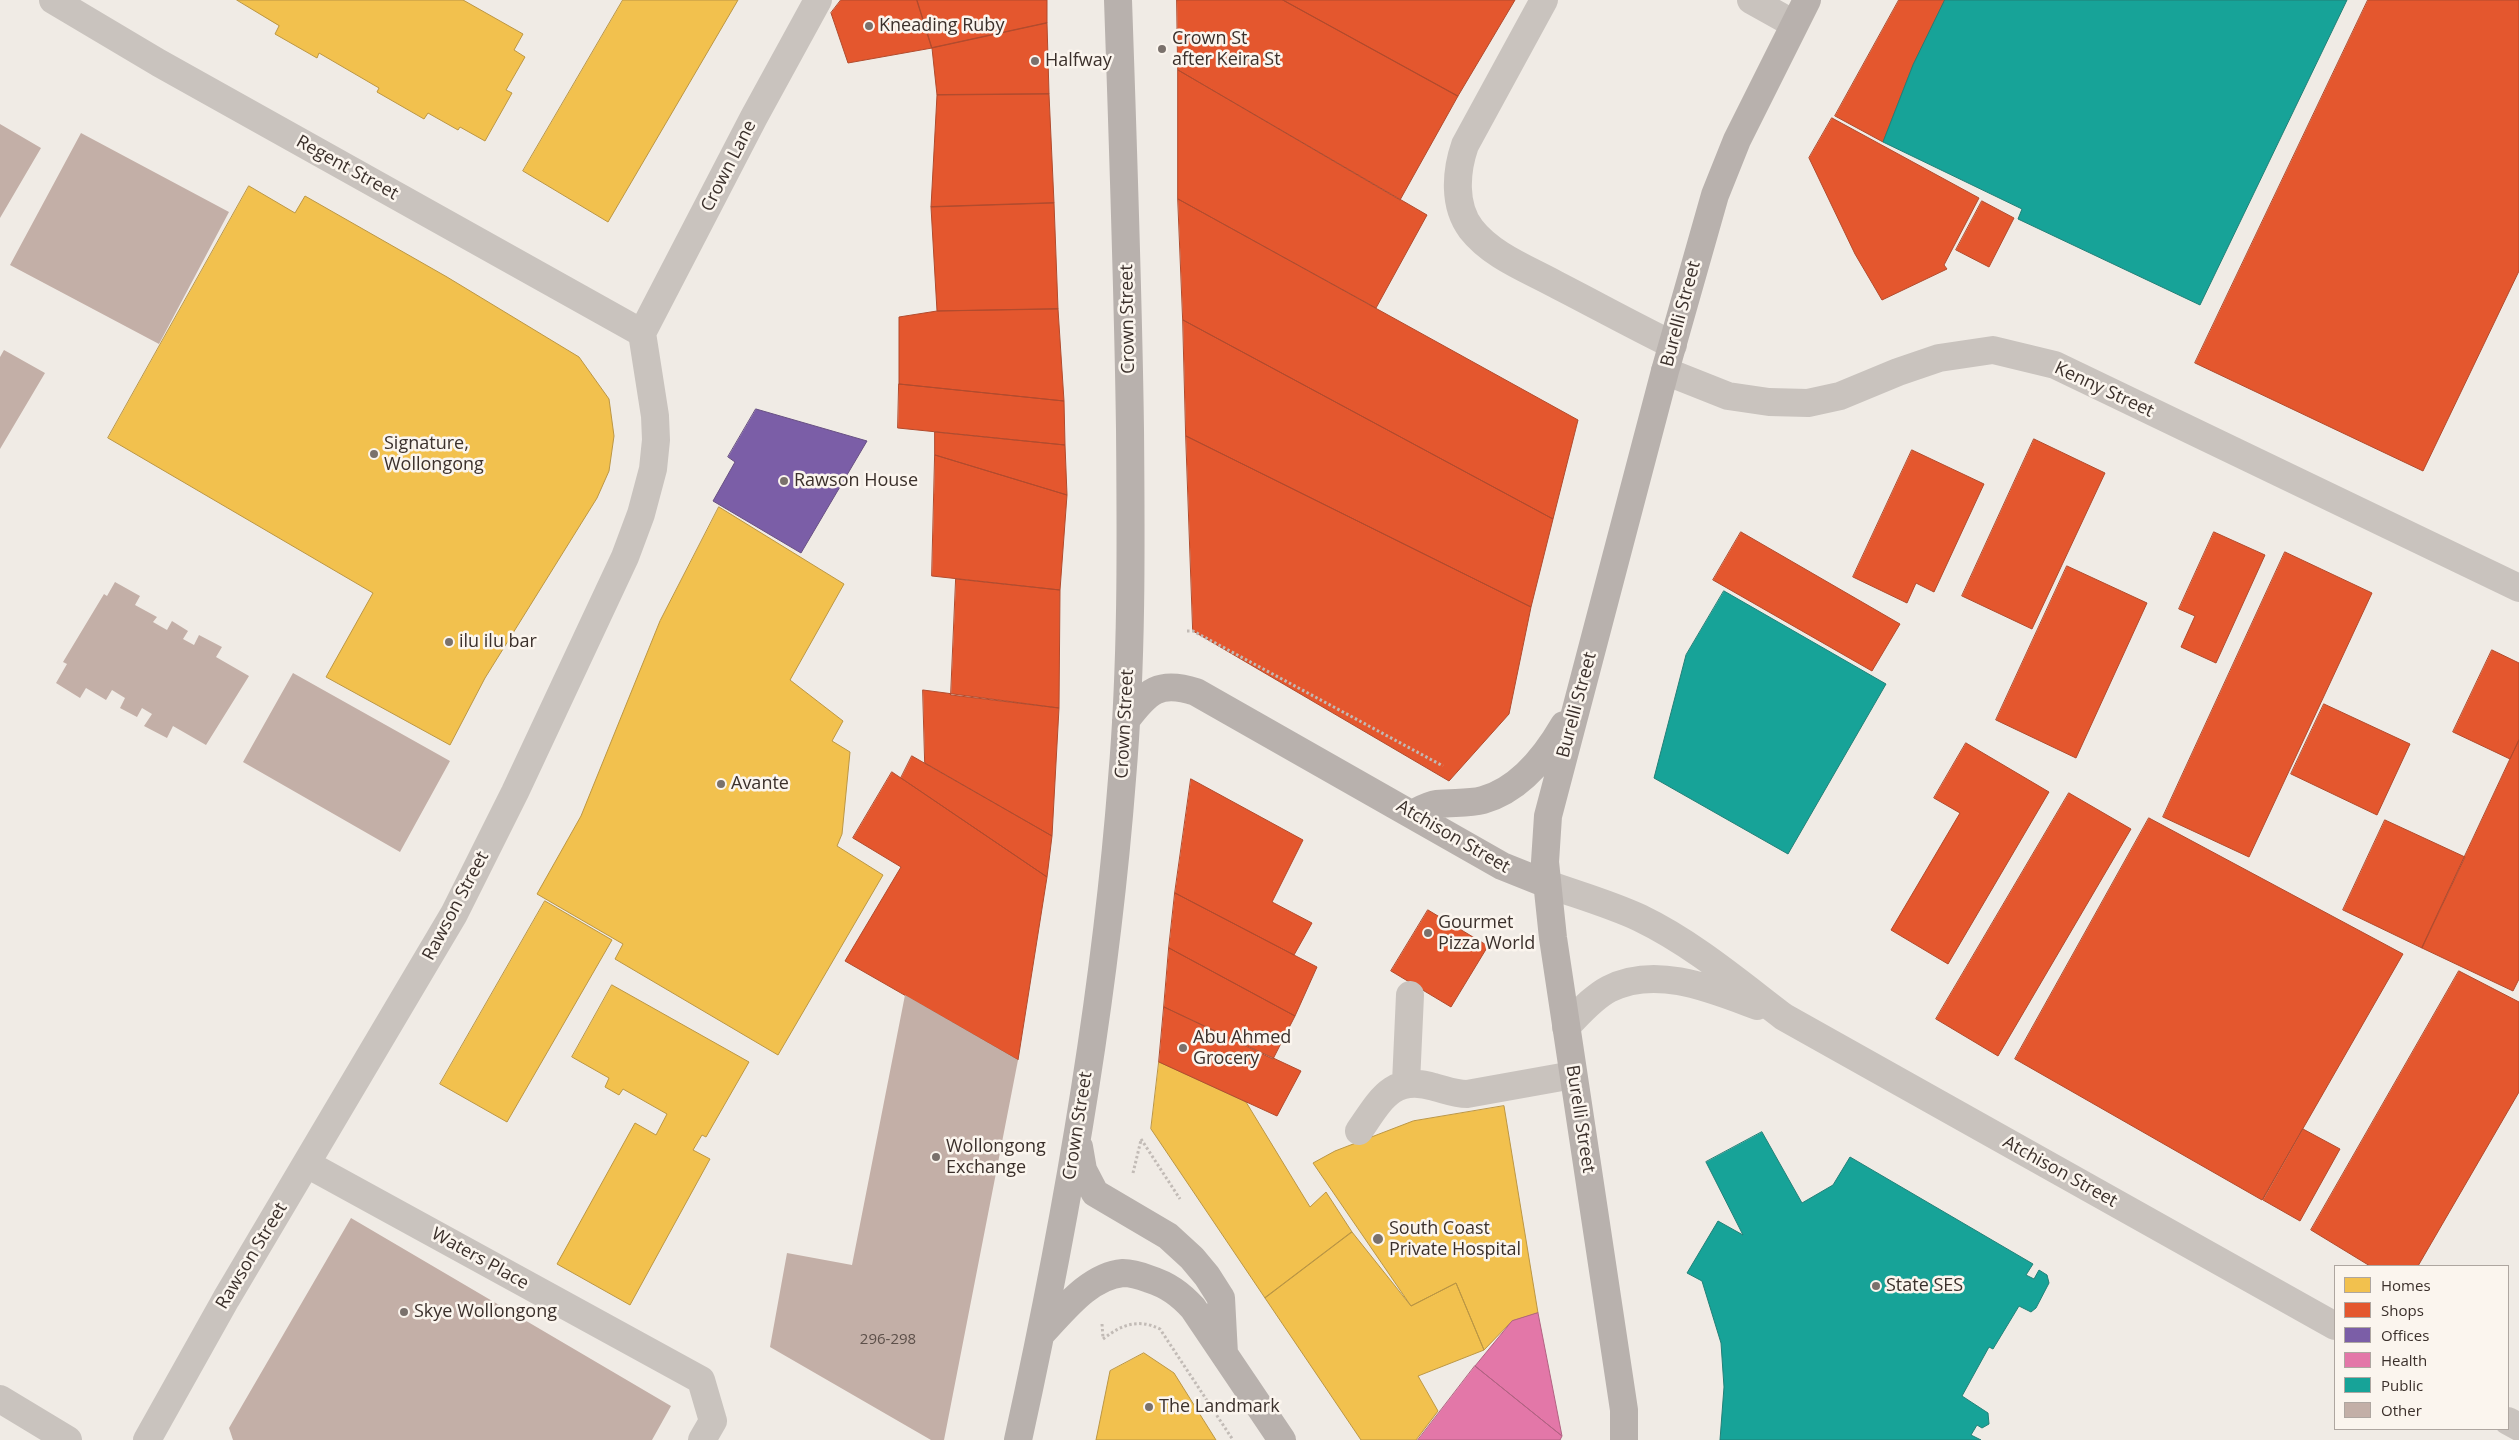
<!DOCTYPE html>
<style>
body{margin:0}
#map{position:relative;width:2519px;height:1440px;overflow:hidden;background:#f0ebe5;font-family:"Open Sans",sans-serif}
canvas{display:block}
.legend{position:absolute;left:2334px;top:1265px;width:175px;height:165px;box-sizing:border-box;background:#fbf5ee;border:1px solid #aea6a0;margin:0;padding:6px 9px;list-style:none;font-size:15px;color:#3b302b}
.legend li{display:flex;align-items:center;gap:10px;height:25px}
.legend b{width:25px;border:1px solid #aea6a0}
</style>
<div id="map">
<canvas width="2519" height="1440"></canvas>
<ul class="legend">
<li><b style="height:14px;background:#f2c14e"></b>Homes</li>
<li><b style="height:14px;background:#e4572e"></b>Shops</li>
<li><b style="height:14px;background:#7b5ea7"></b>Offices</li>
<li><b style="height:14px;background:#e377a8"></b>Health</li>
<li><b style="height:14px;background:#17a398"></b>Public</li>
<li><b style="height:14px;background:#c3afa7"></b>Other</li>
</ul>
</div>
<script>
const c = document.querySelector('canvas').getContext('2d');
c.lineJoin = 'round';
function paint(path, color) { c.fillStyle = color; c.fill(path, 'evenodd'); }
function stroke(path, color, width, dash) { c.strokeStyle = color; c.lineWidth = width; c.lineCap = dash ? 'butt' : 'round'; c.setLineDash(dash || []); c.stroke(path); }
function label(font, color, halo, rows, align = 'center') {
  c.font = font + ' "Open Sans",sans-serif'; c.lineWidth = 5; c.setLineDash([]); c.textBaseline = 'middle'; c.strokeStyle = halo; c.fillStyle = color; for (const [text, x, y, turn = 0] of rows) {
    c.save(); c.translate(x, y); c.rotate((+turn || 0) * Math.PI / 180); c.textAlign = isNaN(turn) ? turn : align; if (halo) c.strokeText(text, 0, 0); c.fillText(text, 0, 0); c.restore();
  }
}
const homes = new Path2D(`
 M237 0H463L523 34 514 50 525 57 506 90 512 93 485 141 460 127 458 130 428 113 424 119 377 92 379 88 319 53 317 58 275 34 279 26Z
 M623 0H738L608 222 523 171Z
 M249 186 295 213 305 196 447 277 579 357 609 399 614 436 609 471 597 498 485 678 450 745 326 677 373 593 108 438Z
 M719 507 844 584 790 680 843 721 832 741 850 752 842 834 837 846 883 875 778 1055 615 959 623 944 537 894 581 816 660 621Z
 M545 901 612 940 507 1122 440 1084Z
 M612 985 749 1062 706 1137 702 1135 693 1150 710 1159 630 1305 557 1264 635 1123 656 1135 667 1114 623 1089 619 1095 605 1087 609 1078 572 1057Z
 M1159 1062 1246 1102 1310 1207 1326 1192 1352 1232 1265 1298 1151 1129Z
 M1504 1106 1538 1313 1512 1321 1484 1350 1456 1283 1411 1306 1313 1163 1335 1151 1413 1121Z
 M1352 1232 1411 1306 1456 1283 1484 1350 1418 1376 1438 1411 1416 1440H1361L1265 1298Z
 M1144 1353 1174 1373 1216 1440H1096L1110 1371Z`);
paint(homes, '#f2c14e');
stroke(homes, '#bb9644', 1);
const shops = new Path2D(`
 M841 0H917L932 48 848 63 831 13Z
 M917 0H1047V23L932 48Z
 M1177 0H1283L1458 96 1400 200 1178 70Z
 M1283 0H1515L1458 96Z
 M1899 0H1945L1913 65 1883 142 1835 116Z
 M2368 0H2519V271L2423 471 2195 363Z
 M1047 23 1049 94 937 95 932 48Z
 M1178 70 1427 215 1376 308 1178 199Z
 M1049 94 1054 203 931 207 937 95Z
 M1832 118 1979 198 1944 265 1947 269 1882 300 1855 254 1809 158Z
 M1178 199 1578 420 1553 519 1183 320Z
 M1982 201 2014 218 1989 267 1956 250Z
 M1054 203 1058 309 937 311 931 207Z
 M1058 309 1064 401 899 384V317L937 311Z
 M1183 320 1553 519 1531 607 1186 436Z
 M899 384 1064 401 1065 445 898 428Z
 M935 432 1065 445 1067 495 935 455Z
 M1186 436 1531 607 1509 714 1449 781 1193 631Z
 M2034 439 2105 473 2032 629 1962 596Z
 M1912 450 1984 484 1934 592 1916 583 1907 603 1853 577Z
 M935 455 1067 495 1060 590 932 576Z
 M1741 532 1900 624 1872 671 1713 580Z
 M2214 532 2265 555 2216 663 2181 647 2195 616 2179 609Z
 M2285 552 2372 593 2249 857 2163 817Z
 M2067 566 2147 603 2076 758 1996 720Z
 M956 579 1060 590 1059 708 951 695Z
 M2492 650 2519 663V740L2510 759 2453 732Z
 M923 690 1059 708 1052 836 925 763Z
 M2324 704 2410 744 2377 815 2291 774Z
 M2519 740V979L2513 991 2422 948Z
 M1966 743 2049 792 1948 964 1891 930 1960 813 1934 798Z
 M912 756 1052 836 1047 877 901 778Z
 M892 772 1047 877 1018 1060 845 961 901 867 853 838Z
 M1191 779 1303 840 1272 902 1312 923 1294 955 1175 893Z
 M2069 793 2131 829 1998 1056 1936 1019Z
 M2149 818 2403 954 2262 1200 2015 1059Z
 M2385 820 2465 857 2422 948 2343 910Z
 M1175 893 1317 967 1295 1016 1169 948Z
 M1428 910 1488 946 1451 1007 1391 971Z
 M1169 948 1295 1016 1273 1059 1164 1007Z
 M2459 971 2519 1002V1092L2418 1266H2370L2311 1230Z
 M1164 1007 1301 1071 1277 1116 1159 1062Z
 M2303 1129 2340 1149 2300 1221 2263 1200Z
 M1789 1228 1856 1267 1804 1356 1752 1325 1759 1313 1744 1305Z`);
paint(shops, '#e4572e');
stroke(shops, '#b14b2d', 1);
const offices = new Path2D(`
 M756 409 867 441 801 553 713 501 735 462 728 457Z`);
paint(offices, '#7b5ea7');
stroke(offices, '#685082', 1);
const health = new Path2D(`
 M1538 1313 1562 1436 1475 1366 1512 1321Z
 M1475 1366 1562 1436 1560 1440H1418Z`);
paint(health, '#e377a8');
stroke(health, '#b16282', 1);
const public = new Path2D(`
 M1945 0H2347L2200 305 2018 219 2022 209 1883 142 1913 65Z
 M1724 591 1886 684 1788 854 1654 778 1686 655Z
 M1762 1132 1802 1203 1833 1185 1850 1157 2033 1264 2026 1275 2034 1279 2039 1270 2047 1275 2049 1283 2036 1308 2031 1312 2019 1306 1993 1349 1989 1347 1962 1396 1988 1413 1989 1424 1982 1428 1977 1425 1971 1435 1981 1440H1720L1724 1387 1721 1343 1702 1281 1687 1273 1718 1221 1743 1235 1706 1162Z`);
paint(public, '#17a398');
stroke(public, '#228077', 1);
paint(new Path2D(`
 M0 124 41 148 0 218Z
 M81 133 229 212 159 344 10 265Z
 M4 350 45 373 0 449V357Z
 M115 582 140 596 135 605 157 617 153 622 167 630 172 621 188 631 183 639 194 645 199 635 222 647 216 657 249 676 206 745 173 726 167 738 144 726 152 714 142 708 137 717 120 708 125 698 112 690 106 700 86 688 80 698 56 683 67 664 63 662 104 594 107 596Z
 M293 673 450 761 400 852 243 762Z
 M905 995 1018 1060 944 1440H931L770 1347 787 1253 852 1265Z
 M351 1218 671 1406 652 1440H233L229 1428Z`), '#c3afa7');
stroke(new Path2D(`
 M1187 631H1193L1443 766
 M1141 1139 1180 1199
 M1133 1173 1141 1140
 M1102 1324 1103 1338
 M1103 1339C1121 1325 1138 1318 1160 1329L1233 1440`), '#c2bbb6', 3, [2.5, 2.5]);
stroke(new Path2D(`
 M53 0 159 63 642 333
 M1544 0 1465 145C1456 171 1453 205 1471 229 1492 256 1528 269 1557 285 1596 305 1634 326 1673 345
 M1751 0 1794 24
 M642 333 754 117 818 0
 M1665 371 1728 396 1769 402 1808 403 1840 396 1898 372 1939 358 1993 350 2055 365 2519 588
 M1547 884C1578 895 1610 904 1640 918 1692 943 1738 982 1784 1017L2335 1326
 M1566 1027C1579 1014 1592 998 1609 989 1656 965 1712 989 1757 1006
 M1406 1083 1410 995
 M1359 1131C1380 1101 1392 1074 1434 1087 1446 1090 1455 1094 1467 1094L1573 1075
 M307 1164 701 1380 713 1421 702 1440
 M0 1399 68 1440
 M2508 1421 2519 1427
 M147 1440 226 1299 454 914 515 792 625 557 641 514 653 469 656 440 655 416 642 333`), '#c9c3be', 28);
stroke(new Path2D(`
 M1126 720C1148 691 1159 680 1196 692L1502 866 1547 884
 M1412 814C1420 810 1429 805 1437 804 1453 802 1468 804 1483 800 1519 790 1546 756 1564 725
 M1079 1147 1083 1170 1095 1193 1168 1236 1192 1258 1207 1276 1221 1298 1224 1354
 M1041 1334C1063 1311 1089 1276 1123 1273 1132 1273 1141 1276 1149 1279 1168 1285 1180 1294 1193 1308L1282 1440
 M1018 1440C1066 1222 1105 1001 1122 779 1132 663 1131 546 1130 429 1128 286 1123 143 1118 0
 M1624 1440V1410L1553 938 1545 862 1548 816 1665 371 1715 195 1737 140 1807 0`), '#b8b1ad', 28);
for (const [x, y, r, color] of [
 [869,26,5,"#7a716c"],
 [1162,49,5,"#7a716c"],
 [1035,61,5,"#7a716c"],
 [374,454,5,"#7a716c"],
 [784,481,5,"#7a716c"],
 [449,642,5,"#7a716c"],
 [721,784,5,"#7a716c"],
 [1428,933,5,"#7a716c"],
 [1183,1048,5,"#7a716c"],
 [936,1157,5,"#7a716c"],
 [1378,1239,6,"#7a716c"],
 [1876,1286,5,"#7a716c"],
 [404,1312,5,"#7a716c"],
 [1149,1407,5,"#7a716c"]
]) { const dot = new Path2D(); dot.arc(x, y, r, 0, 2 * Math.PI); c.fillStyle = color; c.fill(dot); stroke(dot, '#fbf5ee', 2); }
label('15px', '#5d504a', null, [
 ["296-298",888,1340]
]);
label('18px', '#3b302b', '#fbf5ee', [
 ["Kneading Ruby",879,26],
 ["Crown St",1172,39],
 ["after Keira St",1172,60],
 ["Halfway",1045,61],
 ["Signature,",384,444],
 ["Wollongong",384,465],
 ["Rawson House",794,481],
 ["ilu ilu bar",459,642],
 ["Avante",731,784],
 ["Gourmet",1438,923],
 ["Pizza World",1438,944],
 ["Abu Ahmed",1193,1038],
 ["Grocery",1193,1059],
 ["Wollongong",946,1147],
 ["Exchange",946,1168],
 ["South Coast",1389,1229],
 ["Private Hospital",1389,1250],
 ["State SES",1886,1286],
 ["Skye Wollongong",414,1312],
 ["The Landmark",1159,1407]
], 'left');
label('18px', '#3b302b', '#fbf5ee', [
 ["Crown Lane",729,166,-63],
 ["Regent Street",347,168,29],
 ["Burelli Street",1681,314,-75],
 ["Crown Street",1128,319,-91],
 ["Kenny Street",2104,390,25],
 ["Burelli Street",1577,705,-75],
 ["Crown Street",1125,724,-87],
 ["Atchison Street",1453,837,30],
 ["Rawson Street",456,906,-62],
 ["Burelli Street",1580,1119,81],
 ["Crown Street",1078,1126,-81],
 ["Atchison Street",2060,1172,29],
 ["Rawson Street",252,1256,-59],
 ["Waters Place",480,1259,29]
]);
</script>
